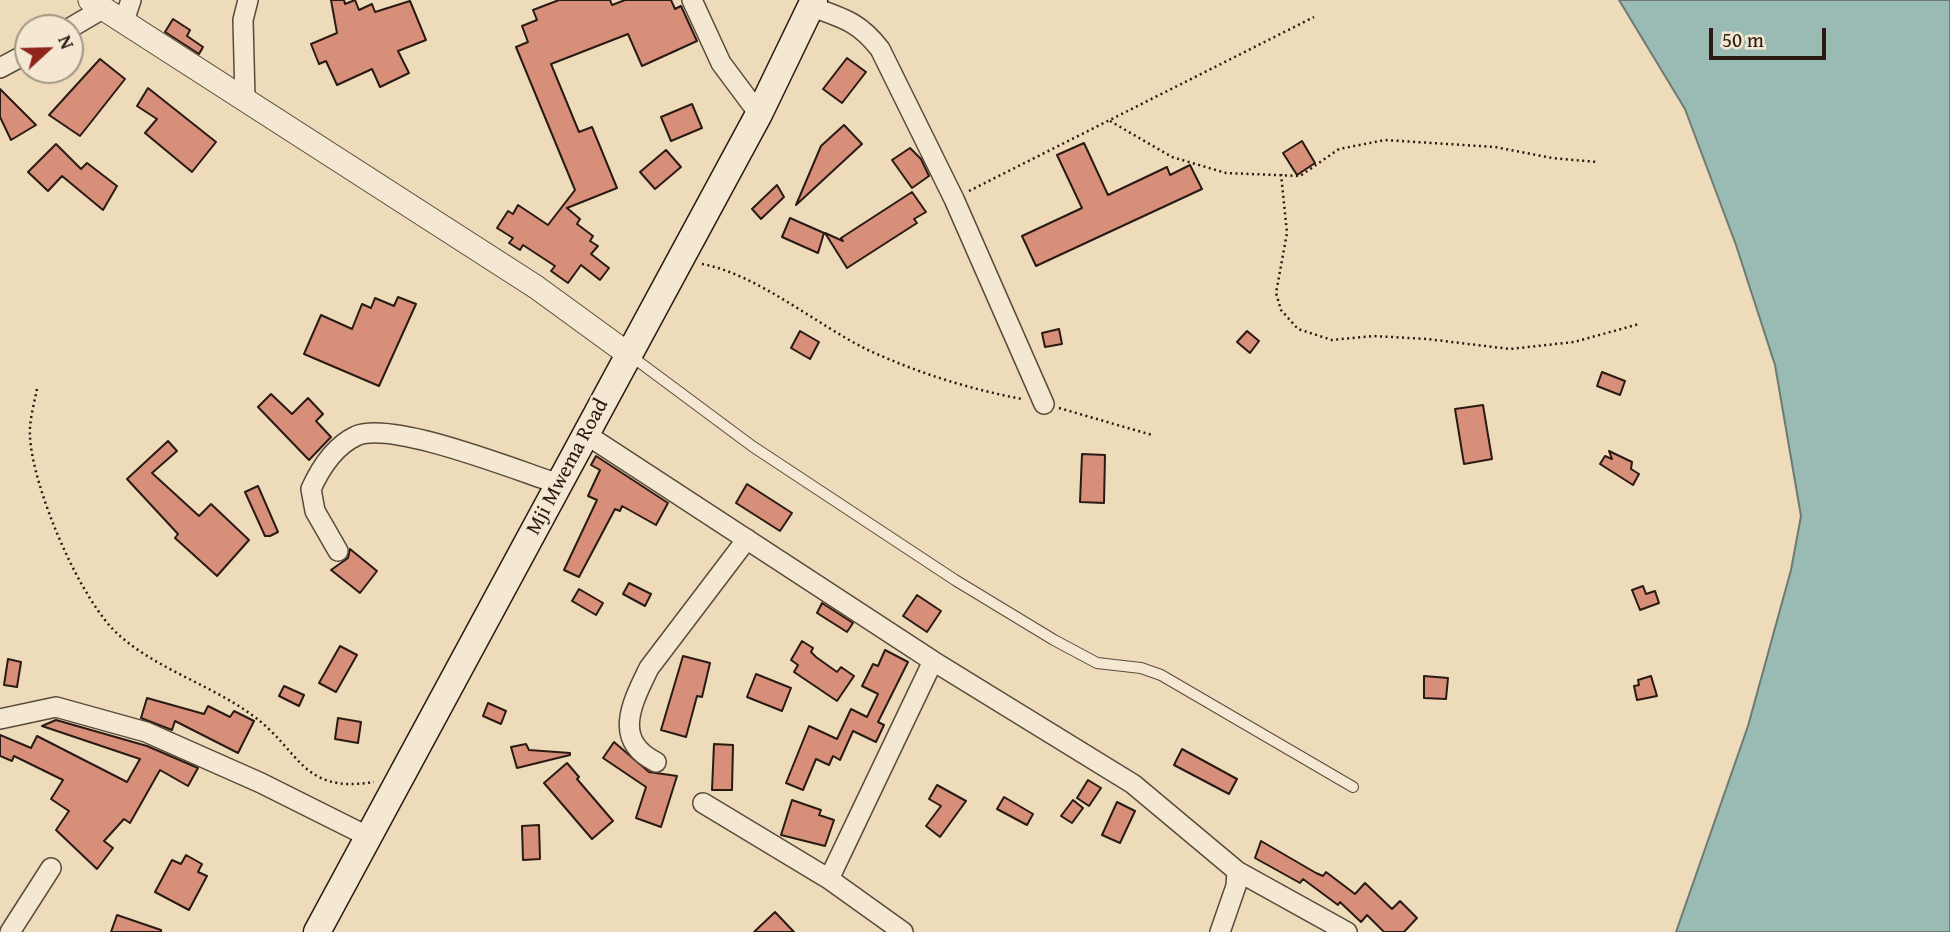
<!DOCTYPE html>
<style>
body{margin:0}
#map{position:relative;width:1950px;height:932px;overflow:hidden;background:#eedbb9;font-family:"Gentium Book Plus",serif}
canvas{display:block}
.north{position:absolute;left:14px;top:14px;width:70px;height:70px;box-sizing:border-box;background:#f4e8d2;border:2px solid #a39686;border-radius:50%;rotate:68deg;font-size:19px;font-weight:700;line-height:28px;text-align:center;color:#291a13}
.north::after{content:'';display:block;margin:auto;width:24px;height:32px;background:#8f2418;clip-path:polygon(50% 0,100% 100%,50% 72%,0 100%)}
.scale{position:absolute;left:1709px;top:28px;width:117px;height:32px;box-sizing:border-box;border:4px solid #291a13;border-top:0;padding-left:9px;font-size:21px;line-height:24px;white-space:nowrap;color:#291a13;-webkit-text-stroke:5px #f4e8d2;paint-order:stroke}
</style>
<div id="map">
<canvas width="1950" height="932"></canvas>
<div class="north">N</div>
<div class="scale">50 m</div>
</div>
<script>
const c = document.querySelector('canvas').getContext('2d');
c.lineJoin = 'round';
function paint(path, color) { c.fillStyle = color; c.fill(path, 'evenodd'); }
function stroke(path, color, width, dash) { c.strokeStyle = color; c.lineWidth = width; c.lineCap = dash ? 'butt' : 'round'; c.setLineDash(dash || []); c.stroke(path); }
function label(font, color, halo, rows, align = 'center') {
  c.font = font + ' "Gentium Book Plus",serif'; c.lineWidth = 5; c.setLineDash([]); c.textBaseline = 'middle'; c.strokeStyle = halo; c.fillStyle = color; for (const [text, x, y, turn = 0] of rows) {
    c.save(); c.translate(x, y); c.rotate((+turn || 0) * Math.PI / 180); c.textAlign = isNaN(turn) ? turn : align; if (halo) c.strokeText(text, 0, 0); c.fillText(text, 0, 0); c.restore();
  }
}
const water = new Path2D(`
 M1619 0H1950V932H1676L1748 726 1791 570 1801 516 1775 365 1736 245 1685 109Z`);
paint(water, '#9abab4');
stroke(water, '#6d7a74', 2);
const building = new Path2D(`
 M331 0H344L345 4 355 0 359 10 372 4 375 12 410 1 426 40 398 51 409 73 380 87 372 69 337 85 326 61 319 64 311 44 337 33Z
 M559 0H610L612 5 625 0H671L675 9 681 6 697 41 642 66 628 34 551 64 579 132 592 127 617 188 567 208 580 219 577 224 593 236 590 241 598 246 591 254 609 268 600 280 581 265 568 283 551 271 555 266 523 245 520 250 509 243 513 238 497 228 508 211 513 214 518 205 548 225 575 190 516 47 528 42 522 26 537 20 533 10Z
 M173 19 190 30 187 36 203 47 199 54 165 32Z
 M847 58 866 72 842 103 823 89Z
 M100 59 125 79 80 136 49 115Z
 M148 88 216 142 192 172 145 133 157 119 137 106Z
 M0 89 36 125 11 140 0 117Z
 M692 104 702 128 671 141 661 117Z
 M844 125 862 144 796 205 821 146Z
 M1302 141 1315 163 1297 175 1283 153Z
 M1084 143 1108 195 1167 167 1170 175 1190 165 1202 189 1036 266 1022 236 1082 208 1057 155Z
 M56 144 81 169 87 163 117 186 103 210 62 176 48 191 28 172Z
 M910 148 921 159 929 176 912 188 892 160Z
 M666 150 681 167 655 189 640 172Z
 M777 185 784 197 761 219 752 209Z
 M912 192 926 212 914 219 917 223 847 268 825 233 843 241 841 238Z
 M790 218 824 233 818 253 782 237Z
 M398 297 416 304 379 386 304 354 321 315 352 329 362 304 371 308 375 298 394 306Z
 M1059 329 1062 344 1045 347 1042 333Z
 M800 331 819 342 810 359 791 348Z
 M1247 331 1259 341 1250 353 1237 342Z
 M1602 372 1625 381 1620 395 1597 386Z
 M271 394 292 414 308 398 323 414 316 421 331 437 309 460 258 407Z
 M1483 405 1492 459 1464 464 1455 409Z
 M168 441 177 451 152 473 199 516 211 504 249 540 217 576 175 538 178 534 127 479Z
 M1609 451 1632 462 1631 469 1639 474 1633 485 1600 464 1605 456 1612 459Z
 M1082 454 1105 455 1104 503 1080 502Z
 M596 456 668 503 656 525 622 506 620 511 615 509 579 577 564 570 597 500 588 496 600 470 591 465Z
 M747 484 792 513 780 531 736 503Z
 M258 486 278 532 270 536H265L245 492Z
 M350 549 377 571 360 593 331 570 348 558Z
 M629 583 651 594 645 606 623 594Z
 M1643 586 1646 594 1655 591 1659 603 1640 610 1632 590Z
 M579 589 603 603 596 615 572 601Z
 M917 595 941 611 927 632 903 616Z
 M822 603 853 623 847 632 817 613Z
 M802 641 813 648 811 652 816 657 837 672 841 667 854 676 837 701 794 672 798 665 791 660Z
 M340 646 357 655 336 692 319 683Z
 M885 650 908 662 878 722 884 725 876 742 853 731 840 760 833 756 829 765 816 759 803 790 786 783 809 726 837 739 851 709 867 717 878 694 862 686 873 664 878 666Z
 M683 656 710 663 702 697 697 696 686 737 661 730Z
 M8 659 21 662 17 687 4 685Z
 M756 674 791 688 782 711 747 697Z
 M1424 676 1448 678 1446 699 1424 698Z
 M1651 676 1657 696 1637 700 1634 686 1639 685 1638 680Z
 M284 686 304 695 299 706 279 696Z
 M147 698 204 714 208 706 230 717 234 711 254 721 238 753 175 721 172 730 141 718Z
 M488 703 506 711 501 724 483 716Z
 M338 718 361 722 358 743 335 739Z
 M56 720 147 746 198 768 188 786 160 770 130 823 124 819 104 841 113 848 97 869 56 830 69 811 51 799 63 780 14 756 12 761 0 756V735L31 748 37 736 127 782 140 759 42 726Z
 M614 742 649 772 677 776 661 827 636 818 646 787 603 758Z
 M526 744 529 750 570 753V755L517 768 511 747Z
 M714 744 733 745 732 790H712Z
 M1182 749 1237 779 1229 794 1174 765Z
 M567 763 579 777 577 779 613 821 592 839 544 783Z
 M1088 780 1101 788 1089 806 1077 798Z
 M937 785 966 801 940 837 926 826 941 806 929 799Z
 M1004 797 1033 814 1027 825 997 809Z
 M792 800 821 810 819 815 834 820 825 846 781 835Z
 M1073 800 1083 808 1072 823 1061 816Z
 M1117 802 1135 811 1120 843 1102 835Z
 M539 825 540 859 523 860 522 826Z
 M1261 841 1316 873 1323 876 1326 872 1355 894 1365 883 1392 909 1400 901 1417 918 1404 932H1384L1367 915 1361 922 1340 902 1338 905 1303 879 1300 883 1255 858Z
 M186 855 202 864 198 872 207 876 189 910 155 892 172 860 181 864Z
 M775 912 794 932H754Z
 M117 915 161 930V932H111Z`);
paint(building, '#d78f7a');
stroke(building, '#291a13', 2);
const service = new Path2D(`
 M631 356 752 446 955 580 1054 640 1097 663 1141 668 1161 675 1353 787`);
const minor = new Path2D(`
 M692 0 721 63 759 114
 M812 7C843 18 859 22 880 49L954 199 1044 404
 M124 21 131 0
 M70 28 104 8
 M0 68 28 53
 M245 99 243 20 248 0
 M587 435 933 661 1133 784 1237 871 1236 886 1220 932
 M338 551 315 511 311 489C320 469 335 446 356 436 392 420 518 471 559 484
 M0 719 56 707 146 732 261 783 369 837
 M656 762C612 740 632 703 649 668L747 539
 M703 803 829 879 903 932
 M1237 871 1347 932
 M829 879 933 661
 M10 932 51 868`);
const tertiary = new Path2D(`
 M90 0 536 287 628 354`);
const secondary = new Path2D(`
 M317 932 759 114 814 0`);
stroke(service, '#5a4a3c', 12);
stroke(minor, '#5a4a3c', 22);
stroke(tertiary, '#5a4a3c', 25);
stroke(secondary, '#291a13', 29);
stroke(new Path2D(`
 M1110 121 1172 157 1226 173 1300 176 1339 149 1385 140 1495 147 1552 158 1597 162
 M1281 174 1287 233 1276 293 1281 310 1298 329 1332 340 1373 336 1427 339 1510 349 1574 342 1639 324
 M969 191 1314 17
 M702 264C757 274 817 325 868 350 918 373 969 389 1022 399
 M37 389C34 404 29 421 30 436 32 487 81 603 120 636 159 670 211 685 252 715 301 750 300 794 374 782
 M1059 408 1152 435`), '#291a13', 2.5, [2, 3.5]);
stroke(service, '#f4e8d2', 10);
stroke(minor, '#f4e8d2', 19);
stroke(tertiary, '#f4e8d2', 23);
stroke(secondary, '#f4e8d2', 26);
label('21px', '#291a13', '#f4e8d2', [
 ["Mji Mwema Road",568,467,-62]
]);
</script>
